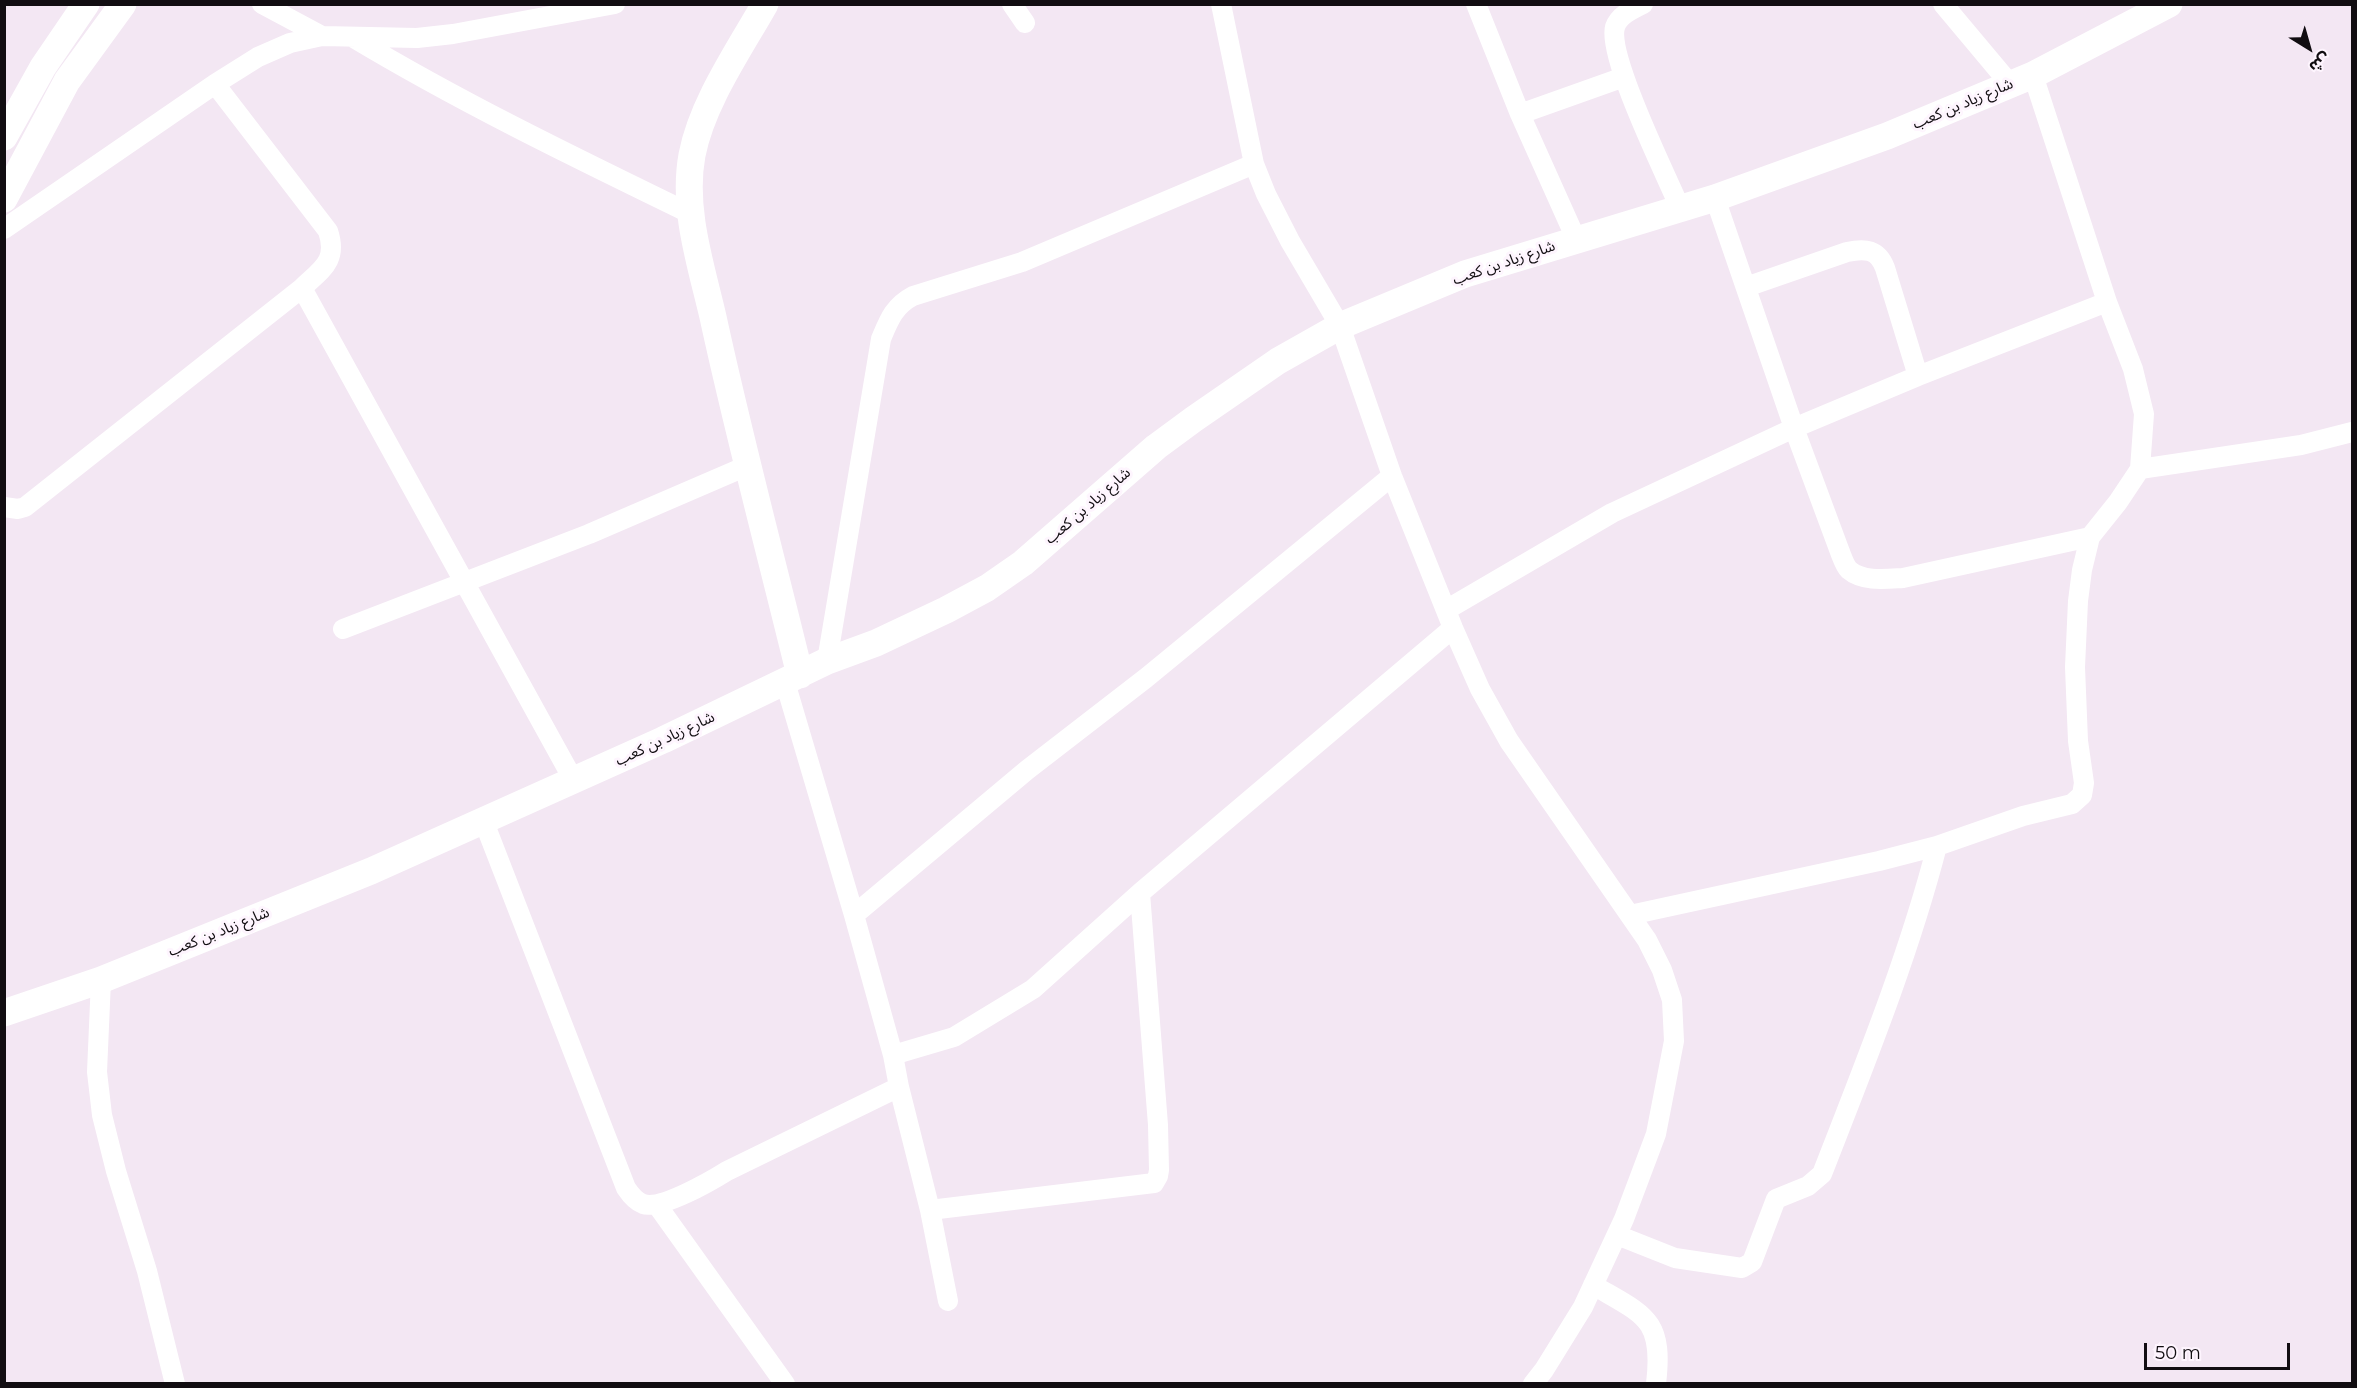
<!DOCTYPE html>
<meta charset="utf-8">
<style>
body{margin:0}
#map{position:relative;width:2357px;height:1388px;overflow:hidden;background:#f3e7f3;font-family:Montserrat,"Noto Sans Arabic",sans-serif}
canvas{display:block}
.frame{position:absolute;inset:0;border:6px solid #110d11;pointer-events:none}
.north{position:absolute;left:2279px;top:18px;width:60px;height:60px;-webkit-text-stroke:4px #fef5fe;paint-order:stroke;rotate:143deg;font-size:16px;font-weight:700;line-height:24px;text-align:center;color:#110d11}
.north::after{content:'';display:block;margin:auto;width:21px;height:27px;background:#110d11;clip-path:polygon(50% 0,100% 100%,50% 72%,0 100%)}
.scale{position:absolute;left:2144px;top:1343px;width:146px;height:27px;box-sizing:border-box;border:3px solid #110d11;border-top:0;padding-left:8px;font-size:18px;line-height:21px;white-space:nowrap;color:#110d11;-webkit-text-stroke:4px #fef5fe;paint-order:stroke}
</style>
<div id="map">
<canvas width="2357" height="1388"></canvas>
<div class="frame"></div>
<div class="north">ش</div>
<div class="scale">50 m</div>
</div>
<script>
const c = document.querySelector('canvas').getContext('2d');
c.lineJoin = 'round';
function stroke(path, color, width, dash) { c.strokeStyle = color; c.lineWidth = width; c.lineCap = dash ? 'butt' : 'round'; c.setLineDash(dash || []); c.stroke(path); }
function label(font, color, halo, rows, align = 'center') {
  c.font = font + ' Montserrat,"Noto Sans Arabic",sans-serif'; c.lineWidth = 6; c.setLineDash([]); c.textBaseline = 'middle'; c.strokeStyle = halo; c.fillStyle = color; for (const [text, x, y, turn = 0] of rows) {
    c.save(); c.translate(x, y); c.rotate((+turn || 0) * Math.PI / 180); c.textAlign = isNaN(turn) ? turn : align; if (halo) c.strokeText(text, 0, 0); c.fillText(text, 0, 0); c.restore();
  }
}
stroke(new Path2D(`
 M262 4 322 36
 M1012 4 1025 23
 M1221 4 1254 164 1266 194 1290 241 1340 326 1392 476 1453 628 1480 689 1509 741 1647 940 1662 970 1672 1000 1674 1041 1656 1134 1624 1219 1583 1307 1544 1370 1533 1384
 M1476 4 1520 114 1576 239
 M1643 4C1633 9 1619 15 1615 27 1607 56 1666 175 1680 208
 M1943 4 2010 84
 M352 37C462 103 576 158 691 214
 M1520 114 1624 77
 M1715 198 1794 428 1840 552C1842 557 1845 566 1849 570 1863 582 1886 579 1903 578L2090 537
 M4 229 215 84 258 57 290 43 322 36 417 38 453 34 615 4
 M1746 287 1847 252C1865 248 1878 249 1885 268L1918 376
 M302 288 574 781
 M2140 469 2301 445 2352 432
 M4 507 18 509 25 507 302 288C322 269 338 261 328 231L215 84
 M1446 610 1612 513 1794 428 1918 376 2107 302
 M343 629 589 534 749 465
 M827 661 881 339C889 320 894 306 913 296L1022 262 1254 164
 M484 822 626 1188C630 1194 635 1201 643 1204 661 1210 711 1181 727 1171L899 1087 893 1055 854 915 785 682
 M854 915 1027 770 1146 678 1392 476
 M1630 915 1879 861 1937 846 2023 816 2072 804 2082 795 2084 783 2078 741 2075 667 2078 601 2082 570 2090 537 2118 502 2140 469 2144 414 2133 369 2107 302 2033 75
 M101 980 97 1072 102 1115 116 1171 147 1271 175 1384
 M893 1055 954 1037 1033 989 1140 893 1453 628
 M899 1087 930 1210 1154 1183 1158 1176 1159 1170 1158 1125 1140 893
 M657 1205 785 1384
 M930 1210 948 1301
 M1617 1235 1675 1258 1742 1268 1752 1262 1776 1199 1808 1186 1822 1174C1864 1066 1908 958 1937 846
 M1593 1285C1644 1315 1664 1318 1656 1384`), '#fff', 20);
stroke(new Path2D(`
 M765 4C739 50 702 103 692 155 682 209 701 265 713 317 739 437 771 556 800 675
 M4 137 43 67 86 4
 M4 199 67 81 123 4
 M4 1013 101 980 371 871 663 740 827 661 876 643 946 610 987 588 1023 563 1156 447 1194 419 1278 361 1340 326 1465 274 1715 198 1887 136 2033 75 2169 4`), '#fff', 27);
label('15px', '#110d11', '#fef5fe', [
 ["شارع زياد بن كعب",1963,104,-23],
 ["شارع زياد بن كعب",1504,263,-19],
 ["شارع زياد بن كعب",1088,506,-41],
 ["شارع زياد بن كعب",665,739,-25],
 ["شارع زياد بن كعب",219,932,-22]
]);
</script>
